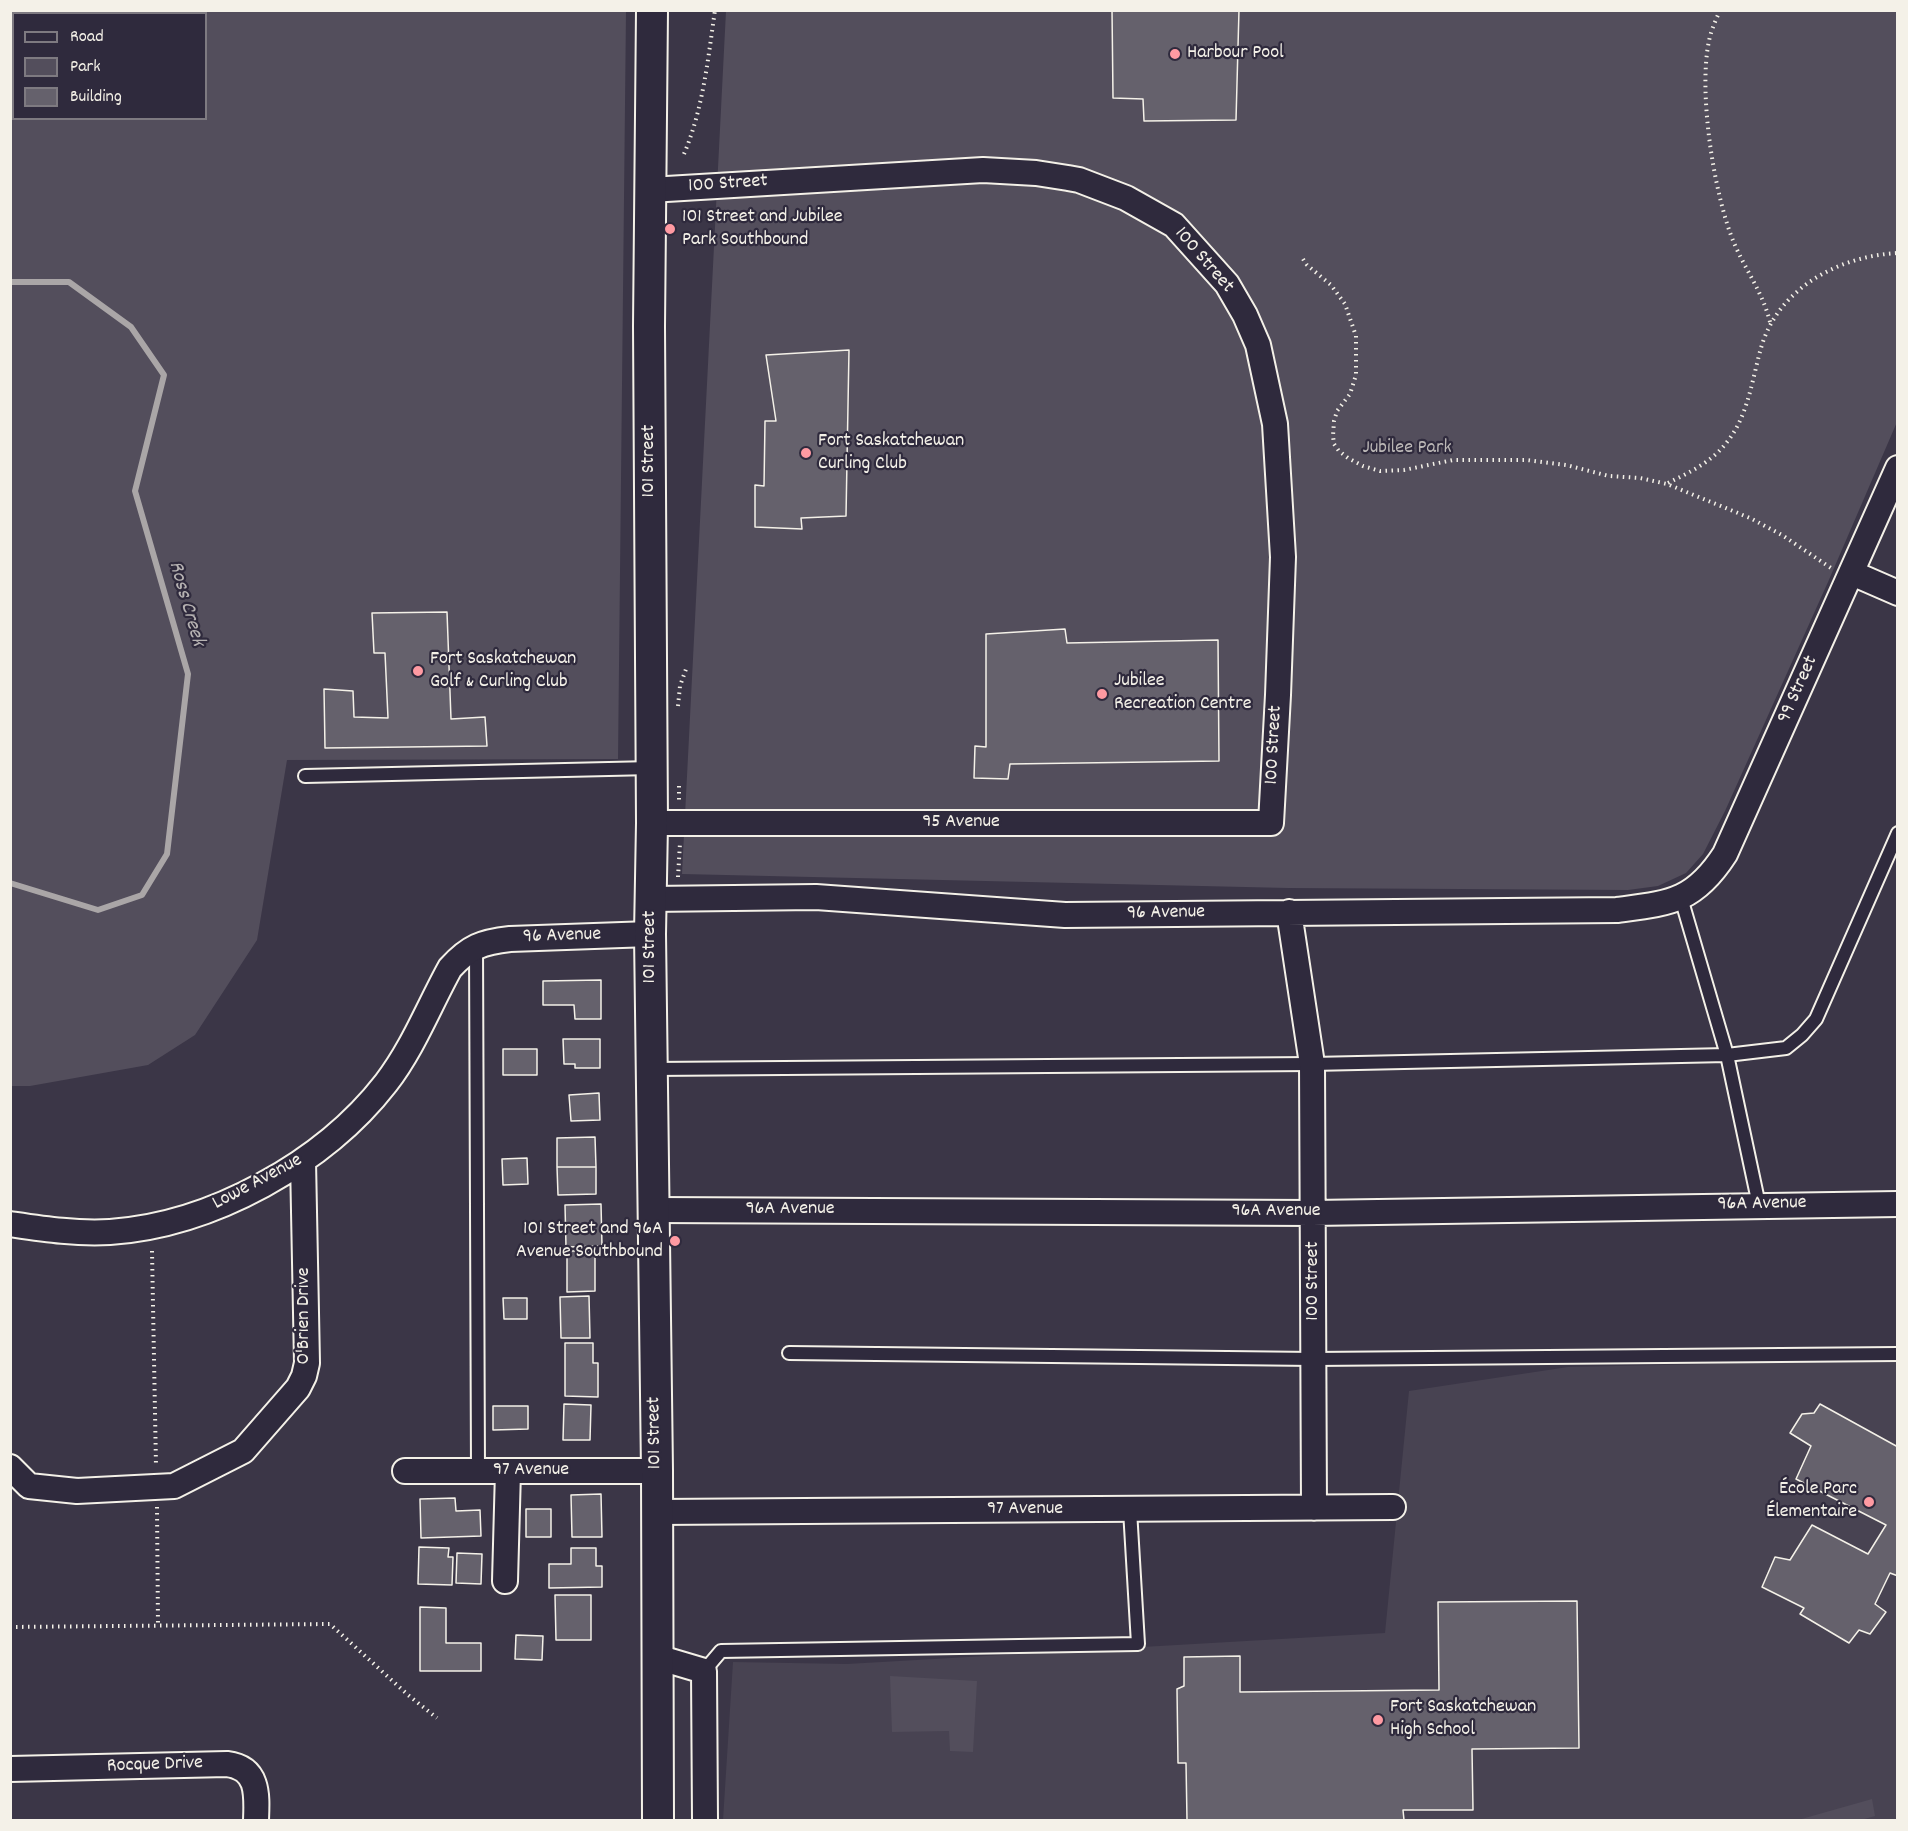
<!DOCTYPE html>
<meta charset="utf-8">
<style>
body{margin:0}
#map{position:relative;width:1908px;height:1831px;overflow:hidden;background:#3b3647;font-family:Dekko,sans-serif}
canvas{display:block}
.frame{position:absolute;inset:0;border:12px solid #f4f1e8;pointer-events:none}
.legend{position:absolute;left:12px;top:12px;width:195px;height:108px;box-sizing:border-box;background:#2f2a3d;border:2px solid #7e7a81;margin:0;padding:8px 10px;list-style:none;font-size:18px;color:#f4f1e8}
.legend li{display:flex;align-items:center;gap:12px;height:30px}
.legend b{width:30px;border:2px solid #7e7a81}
</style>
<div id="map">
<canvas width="1908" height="1831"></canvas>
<div class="frame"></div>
<ul class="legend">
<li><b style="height:8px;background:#2f2a3d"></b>Road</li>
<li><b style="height:16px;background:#534e5c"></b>Park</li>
<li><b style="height:16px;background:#65616c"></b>Building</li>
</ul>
</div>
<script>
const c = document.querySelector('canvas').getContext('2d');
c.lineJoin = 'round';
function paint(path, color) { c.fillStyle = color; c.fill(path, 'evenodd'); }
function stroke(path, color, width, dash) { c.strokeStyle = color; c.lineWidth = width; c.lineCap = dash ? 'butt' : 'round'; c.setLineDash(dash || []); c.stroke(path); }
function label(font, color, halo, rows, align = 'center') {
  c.font = font + ' Dekko,sans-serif'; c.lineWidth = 4.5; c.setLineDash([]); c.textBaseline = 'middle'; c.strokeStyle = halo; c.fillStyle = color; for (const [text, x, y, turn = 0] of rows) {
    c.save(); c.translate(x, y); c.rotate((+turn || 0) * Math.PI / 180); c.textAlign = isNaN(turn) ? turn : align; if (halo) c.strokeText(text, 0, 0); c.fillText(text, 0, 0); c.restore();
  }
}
paint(new Path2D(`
 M1897 1360V1820H723L733 1662 847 1664 1385 1633 1409 1391 1568 1367Z`), '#484352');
paint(new Path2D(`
 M10 11H626L618 759 287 760 257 940 195 1035 148 1065 30 1086H11ZM14 14H206V118H14Z
 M726 11H1897V422L1828 582 1725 811 1703 854 1686 873 1658 886 1628 890 1288 888 682 874Z
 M890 1676 977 1681 973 1752 950 1751 949 1731 892 1732Z
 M1872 1799 1875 1816 1861 1820H1798Z`), '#534e5c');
stroke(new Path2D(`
 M10 282H69L131 327 164 375 135 491 188 674 167 854 142 895 98 910 10 883`), '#aaa6a7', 6);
const building = new Path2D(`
 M1112 10H1239L1236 120 1144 121 1143 99 1113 98Z
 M849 350 846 516 801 518 802 529 755 527V485L764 486 765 421H776L766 355Z
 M447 612 451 719 485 717 487 746 325 748 324 689 353 691 354 717 388 718 385 653H374L372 613Z
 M1065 629 1067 643 1218 640 1219 761 1010 764 1008 779 974 778 975 746 986 747V634Z
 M601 980V1019H575L574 1005H543V981Z
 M563 1039H600V1068H575V1064H564Z
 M503 1049H537V1075H503Z
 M599 1093 600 1120 571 1121 569 1095Z
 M595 1137 596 1167H557V1138Z
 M527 1158 528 1184 503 1185 502 1159Z
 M557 1167H596V1194L558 1195Z
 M601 1204 602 1246 566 1247 565 1205Z
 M567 1251H595V1291L567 1292Z
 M589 1296 590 1338H561L560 1297Z
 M503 1298H527V1319H504Z
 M565 1343H593V1363H598V1397L565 1396Z
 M564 1404 591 1405 590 1440H563Z
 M1820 1404 1898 1447V1576L1890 1573 1875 1604 1886 1612 1870 1634 1859 1630 1849 1643 1800 1614 1804 1608 1762 1587 1775 1557 1790 1560 1812 1525 1868 1554 1886 1525 1796 1479 1811 1446 1790 1433 1802 1414 1814 1413Z
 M493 1406H528V1429L493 1430Z
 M601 1494 602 1537H572L571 1495Z
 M455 1498 456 1511 480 1510 481 1536 421 1538 420 1499Z
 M526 1509H551V1537H526Z
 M419 1547 449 1548 448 1557H453L452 1585 418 1584Z
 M571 1548H596V1566H602V1587L549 1588V1564H571Z
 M457 1553 482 1554 481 1584 456 1583Z
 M555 1595H591V1640H556Z
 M1577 1601 1579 1748 1472 1749 1473 1810H1403L1404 1820H1187L1186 1763H1178L1177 1689 1184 1686V1657L1240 1656V1692L1439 1690 1438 1602Z
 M420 1607 446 1608V1643H481V1671H420Z
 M516 1635 543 1636 542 1660 515 1659Z`);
paint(building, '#65616c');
stroke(building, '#f4f1e8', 1.5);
const service = new Path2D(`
 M305 776 652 768
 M1681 898 1727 1055 1759 1205
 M476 946 478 1471
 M652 1069 1312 1064 1727 1055 1786 1048 1802 1035 1816 1019 1898 833
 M789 1353 1314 1359 1898 1354
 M704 1671 721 1651 1138 1644 1130 1510`);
const minor = new Path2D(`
 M650 190 983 170 1036 173 1068 178 1079 180 1126 198 1174 225 1227 284 1245 315 1258 345 1275 424 1283 557 1278 695 1271 823H652
 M1852 573 1898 593
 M651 899 816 897 1065 915 1617 910C1670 903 1694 902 1725 854L1898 468
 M1289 912 1312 1064 1314 1508
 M654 1210 1313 1213 1898 1204
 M10 1224C44 1229 76 1234 110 1232 212 1225 324 1163 386 1083 413 1048 429 1006 450 968 469 947 482 942 510 939L650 934
 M10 1467 29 1486 77 1491 174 1486 243 1451 298 1388 304 1376 307 1363 303 1161
 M405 1471H657
 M657 1512 1393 1507
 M505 1581 508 1471
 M657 1657 704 1671 705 1820
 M10 1769 227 1764C259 1768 257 1795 256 1820`);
const tertiary = new Path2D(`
 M652 10 649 326 652 823 650 934 657 1471 658 1820`);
stroke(service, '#f4f1e8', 16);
stroke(minor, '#f4f1e8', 28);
stroke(tertiary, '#f4f1e8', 34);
stroke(new Path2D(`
 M1720 10C1716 20 1711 30 1709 41 1698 92 1714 195 1734 243 1746 271 1763 293 1770 322
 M684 154C703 109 708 59 715 10
 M1303 259 1307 265 1331 285 1345 304 1356 336V375L1350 394 1337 411 1334 421 1333 436 1334 444 1339 451 1348 458 1363 466 1380 471 1404 470 1453 460H1527L1566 465 1609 476 1640 478 1667 484 1750 518 1782 535 1831 568
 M1668 483C1690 472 1712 462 1727 442 1748 416 1752 380 1761 348 1778 288 1839 256 1898 253
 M678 706 680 686 686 669
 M679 786V802
 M678 877 680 843
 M152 1251 156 1466
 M157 1507 158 1626
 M10 1627 330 1624 408 1695 437 1718`), '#f4f1e8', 4, [1.5, 4.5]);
stroke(service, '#2f2a3d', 12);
stroke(minor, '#2f2a3d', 24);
stroke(tertiary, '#2f2a3d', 30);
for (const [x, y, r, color] of [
 [1175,54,6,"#ff9aa2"],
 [670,229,6,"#ff9aa2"],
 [806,453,6,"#ff9aa2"],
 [418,671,6,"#ff9aa2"],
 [1102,694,6,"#ff9aa2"],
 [675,1241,6,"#ff9aa2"],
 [1869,1502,6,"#ff9aa2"],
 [1378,1720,6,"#ff9aa2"]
]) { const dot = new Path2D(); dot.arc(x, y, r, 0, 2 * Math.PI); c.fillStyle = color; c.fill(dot); stroke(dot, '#2f2a3d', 2); }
label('20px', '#f4f1e8', '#2f2a3d', [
 ["Harbour Pool",1187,54],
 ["101 Street and Jubilee",682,218],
 ["Park Southbound",682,241],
 ["Fort Saskatchewan",818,442],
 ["Curling Club",818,465],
 ["Fort Saskatchewan",430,660],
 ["Golf & Curling Club",430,683],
 ["Jubilee",1114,682],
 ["Recreation Centre",1114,705],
 ["101 Street and 96A",663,1230,"right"],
 ["Avenue Southbound",663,1253,"right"],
 ["École Parc",1857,1490,"right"],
 ["Élementaire",1857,1513,"right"],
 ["Fort Saskatchewan",1390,1708],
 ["High School",1390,1731]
], 'left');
label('20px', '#f4f1e8', '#2f2a3d', [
 ["100 Street",728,185,-4],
 ["100 Street",1203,261,49],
 ["101 Street",650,461,-90],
 ["99 Street",1799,690,-66],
 ["100 Street",1275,745,-87],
 ["95 Avenue",961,823],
 ["96 Avenue",1166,914,-1],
 ["96 Avenue",562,937,-2],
 ["101 Street",651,947,-90],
 ["Lowe Avenue",258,1183,-28],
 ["96A Avenue",1762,1205,-1],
 ["96A Avenue",790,1210],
 ["96A Avenue",1276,1212],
 ["100 Street",1314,1281,-90],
 ["O'Brien Drive",305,1316,-90],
 ["101 Street",656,1433,-91],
 ["97 Avenue",531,1471],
 ["97 Avenue",1025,1510],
 ["Rocque Drive",155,1766,-2]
]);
label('20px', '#bcb8b7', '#2f2a3d', [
 ["Jubilee Park",1407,449]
]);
label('italic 21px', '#b6b2b2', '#2f2a3d', [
 ["Ross Creek",185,604,74]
]);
</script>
